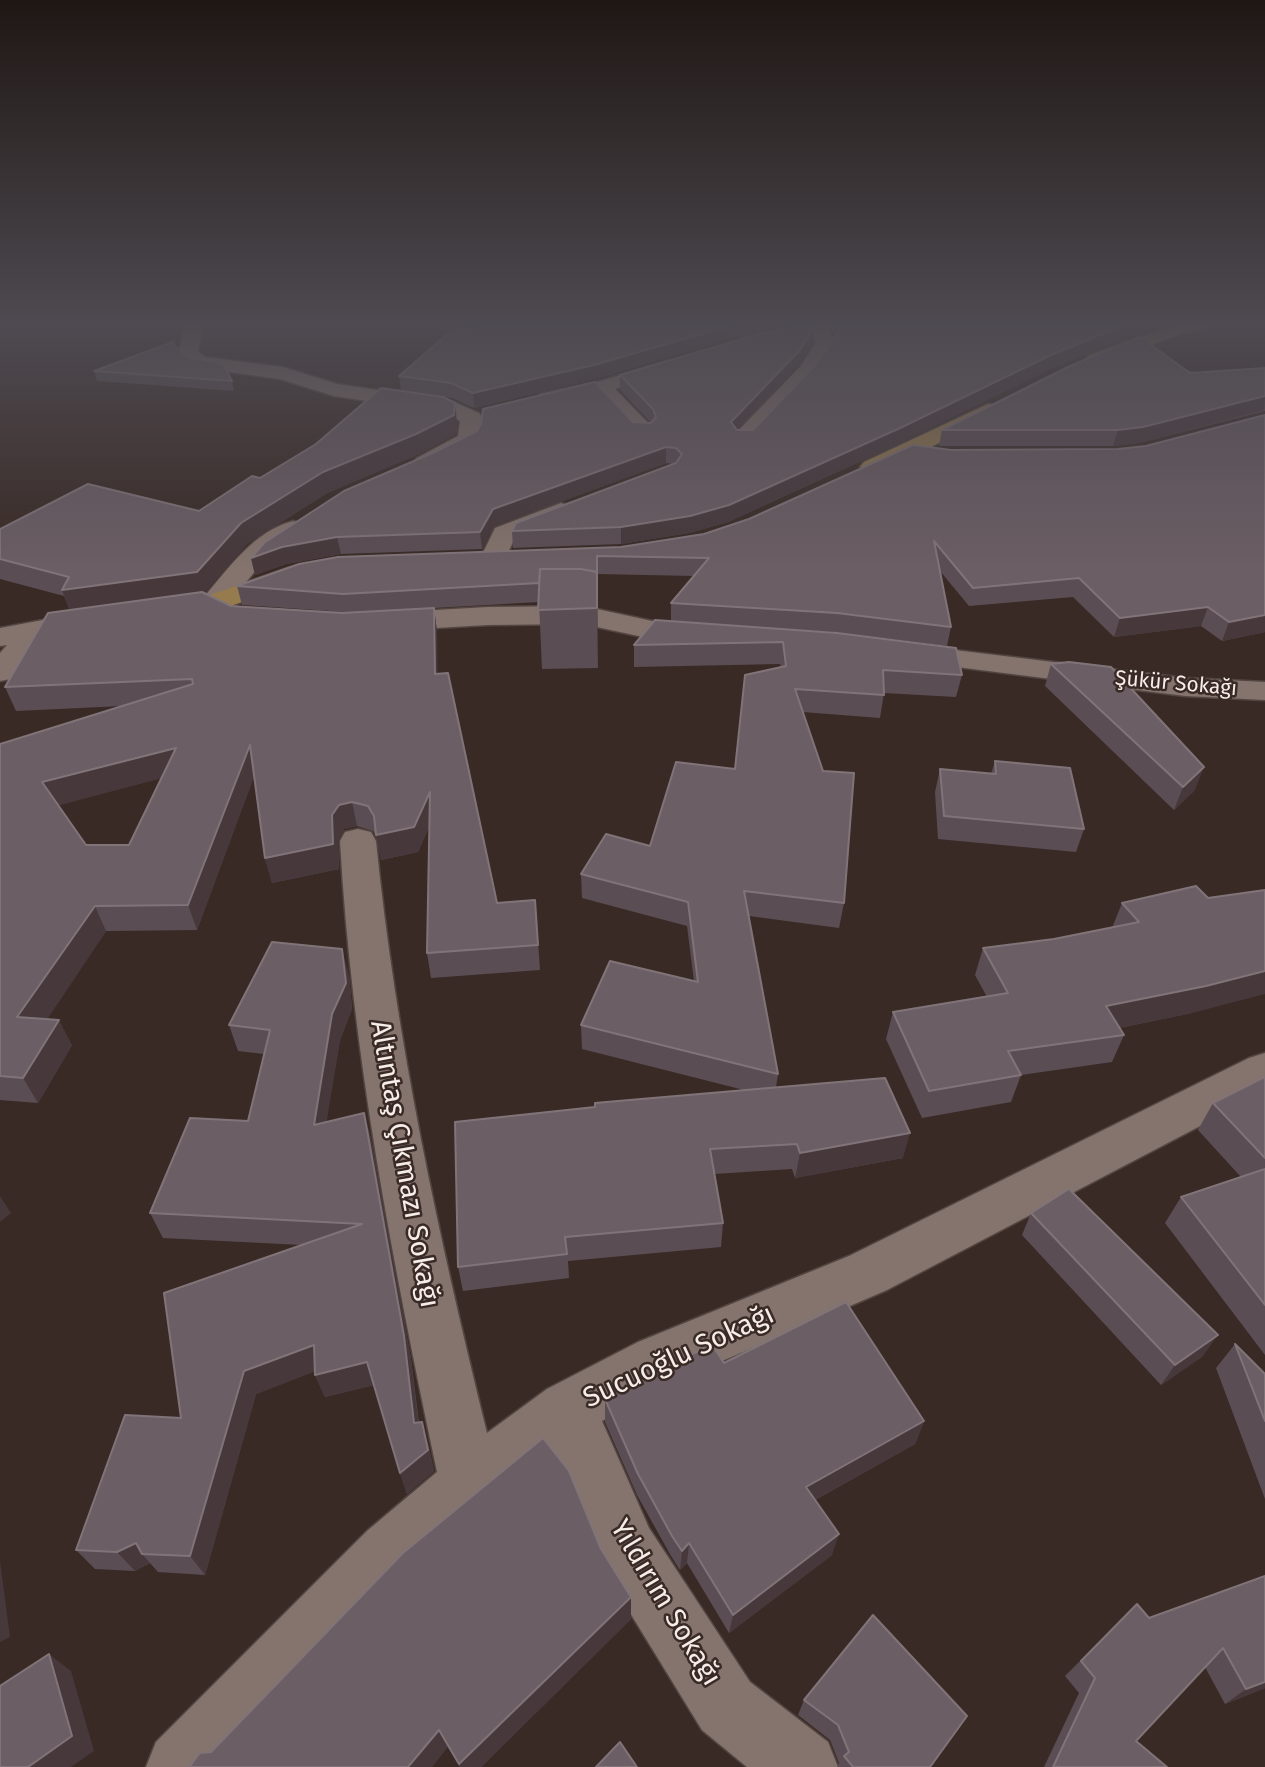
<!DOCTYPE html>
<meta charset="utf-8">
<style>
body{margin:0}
canvas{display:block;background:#392a25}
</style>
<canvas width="1265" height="1767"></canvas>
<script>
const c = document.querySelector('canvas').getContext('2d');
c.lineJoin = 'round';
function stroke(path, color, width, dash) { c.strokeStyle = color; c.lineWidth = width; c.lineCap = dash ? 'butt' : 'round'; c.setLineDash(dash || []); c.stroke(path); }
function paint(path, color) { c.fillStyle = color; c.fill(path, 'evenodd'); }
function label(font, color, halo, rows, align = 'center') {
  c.font = font + ' "Fira Sans",sans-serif'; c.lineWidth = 5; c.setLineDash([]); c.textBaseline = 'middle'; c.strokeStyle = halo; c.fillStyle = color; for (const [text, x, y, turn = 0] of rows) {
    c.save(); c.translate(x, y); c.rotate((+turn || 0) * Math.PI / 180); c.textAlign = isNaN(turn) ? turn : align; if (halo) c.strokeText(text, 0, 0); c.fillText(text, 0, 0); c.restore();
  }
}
const street = new Path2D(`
 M186 322H204L198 352 205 357 283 367 337 384 452 401 479 413 482 418 480 439 477 444 433 468H417L413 463 417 458 458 436 460 421 446 413 334 396 280 379 200 368 193 366 178 354Z
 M820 322H853L850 326 828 331 836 343 814 375 752 443H736L733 438 736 433 800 367 816 343 811 334 763 345 754 339 756 335Z
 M668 361 675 363 678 367 675 371 615 389 651 426 654 431 651 436H635L596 394 547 404 540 402 536 398 540 394 597 382Z
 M561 503 570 506 574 511 570 516 515 538 502 565 493 567 484 565 480 559 495 528Z
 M293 521 302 524 306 529 302 534 266 558 224 609 214 612 204 609 200 603 204 597C229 568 254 531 293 521Z
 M583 606 666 624 709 630 714 636 709 642 699 645 666 642 583 624 488 625 383 631 373 628 368 622 373 616 383 613 488 607Z
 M91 611 101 614 106 620 101 626 45 637 11 679 0 681V653L7 645 0 646V628Z
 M905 644 1185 678 1265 682V700L1185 696 894 659 890 653 894 647Z
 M358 829 371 832 376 841C396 1042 439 1238 487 1433L547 1389 638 1342 849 1256 1249 1058 1265 1053V1092L887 1290 678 1380 602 1421 649 1528 750 1682 828 1742 838 1767H747L702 1730 605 1572 556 1454 491 1505 411 1575 229 1767H146L156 1742 367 1531 437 1472C393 1263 352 1055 340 841L345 832Z`);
const secondary = new Path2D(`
 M1187 322H1219L1216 326 1183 333 1103 363H1089L1086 359 1089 355Z
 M988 404 996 405 999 410 996 415 880 472H864L860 467 864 462Z
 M288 568 298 570 302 576 298 582 214 612 204 609 200 603 204 597Z`);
stroke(street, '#534642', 3);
stroke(secondary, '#534642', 3);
paint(street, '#85746d');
paint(secondary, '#967b4e');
paint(new Path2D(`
 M514 322H808L752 332 594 379 474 408 452 398 444 397 457 422 456 434 419 454 327 493 247 544 204 593 231 606 346 612 242 605 237 586 621 547 704 534 749 519 913 445 1265 632 1222 641 1201 626 1114 637 1073 597 969 606 940 571 951 627 947 646 834 632 730 626 962 675 956 697 884 693 880 718 803 712 844 903 839 928 749 916 778 1074 776 1087 903 1158 795 1178 792 1169 714 1174 723 1223 721 1247 568 1261 569 1278 463 1291 458 1267 595 1107 744 1090 582 1049 581 1025 694 981 687 926 582 898 581 874 650 846 735 769 781 667 780 664 634 667V645L671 621V603L694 576 597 574 598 668 542 669 539 602 434 608 437 631V674L497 903 535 900 540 970 431 978 427 953 429 827 418 852 381 860 376 836 373 831 357 826 344 829 338 840 339 869 272 883 265 858 254 776 197 930 106 931 47 1019 72 1045 38 1103 0 1100V744L122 706 16 711 5 687 70 610 64 596 0 579V529L199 511 260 478 401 391 399 376ZM161 778 129 845H86L58 805Z
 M834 322H1117L1119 340 1048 370 896 445 728 522 689 533 621 544 513 548 512 531 674 464 666 463 494 526 482 549 341 554 286 564 255 575 251 558 633 422 651 423 620 390V375L814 329 813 343 798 365 738 430H753L818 362 835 338 832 333Z
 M174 347 190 358 232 381 234 391 97 381 94 371Z
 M1265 368V411L1139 443 1113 446H939L942 430 1190 373Z
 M1051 664 1195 790 1174 810 1045 686Z
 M995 761 1084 829 1076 852 938 839 935 792 940 769 991 774Z
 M1196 886 1192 1013 1119 1028 1124 1035 1112 1062 1021 1075 1011 1102 922 1118 886 1039 893 1012 987 997 975 975 983 948 1054 939 1112 928 1122 903Z
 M349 975 352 1009 340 1040 326 1122 364 1113 371 1139 411 1359 419 1423 428 1444 434 1471 407 1494 400 1473 374 1385 325 1397 315 1375V1371L256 1394 205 1575 158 1572 150 1563 135 1571 95 1569 76 1550 181 1418 302 1245 163 1238 150 1213 248 1121 264 1054 238 1051 229 1025Z
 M1265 1077V1355L1165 1223 1181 1197 1241 1177 1198 1130 1213 1103Z
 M1031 1213 1203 1356 1161 1385 1022 1235Z
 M1235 1344 1265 1374V1499L1216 1368Z
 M724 1363 924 1421 915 1444 815 1500 832 1555 729 1633 687 1563 680 1570 671 1556 637 1495 605 1422V1399Z
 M1265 1576V1688L1225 1704 1205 1667 1136 1741 1167 1767H1044L1079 1693 1065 1676 1137 1604 1149 1618Z
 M631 1619 481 1767H460L448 1747 211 1752Z
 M804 1700 930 1767H837L839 1763 830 1740 798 1715Z`), '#5b4d54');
paint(new Path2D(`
 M101 322H122L102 323Z
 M743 322H808L752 332 594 379 474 408 473 393Z
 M1122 326 1119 340 1048 370 896 445 728 522 689 533 621 544V527Z
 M814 329 813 343 798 365 730 438 731 422Z
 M1265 396 1264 410 1139 443 1113 446 1118 430Z
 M455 403 457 422 456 434 419 454 327 493 247 544 204 594 70 612 62 590 241 523 323 472Z
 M666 447V463L494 526 482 549 480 532 493 509Z
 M337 537 341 554 286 564 255 575 251 558 282 547Z
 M597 572 598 630V668Z
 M1208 607 1201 626 1114 637 1120 618Z
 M434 608 437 631 438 698 435 674Z
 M1265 615V632L1222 641 1229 622Z
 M250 745 257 769 197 930 188 905Z
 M176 748 185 772 53 807 42 782Z
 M1204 767 1195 790 1174 810 1183 787Z
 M430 792 434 816 418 852 381 860 376 835Z
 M352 802 357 826 344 829 338 840 339 869 272 883 265 858 332 815 339 805Z
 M95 906 106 931 32 1042 17 1017Z
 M342 949 349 975 352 1009 340 1040 322 1150 314 1125Z
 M1265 971V994L1192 1013 1094 1033 1106 1006Z
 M59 1020 72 1045 38 1103 23 1078Z
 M364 1113 371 1139 411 1359 421 1444 414 1423Z
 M910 1133 903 1158 795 1178 800 1153Z
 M0 1196 11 1213 0 1222Z
 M1218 1335 1203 1356 1161 1385 1175 1365Z
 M314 1345 323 1368 256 1394 205 1575 190 1556 244 1371Z
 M367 1362 375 1385 325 1397 315 1375Z
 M924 1421 915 1444 800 1508 806 1487Z
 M422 1422 428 1444 434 1471 407 1494 400 1473Z
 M839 1534 832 1555 729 1633 733 1615Z
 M136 1543 142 1554 150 1563 135 1571 117 1552Z
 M689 1543 687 1563 680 1570 682 1551Z
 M0 1561 10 1637 0 1642Z
 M631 1597V1619L481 1767H461L459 1764Z
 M49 1654 71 1671 94 1751 71 1767H28Z
 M1265 1682V1688L1225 1704 1246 1689Z
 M439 1730 448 1747 432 1767H408Z`), '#46383b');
const building = new Path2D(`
 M514 322H743L594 365 473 393 451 383 399 376 451 331Z
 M835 322H1117L1122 326 1051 355 898 429 729 505 690 516 621 527 512 531 516 523 676 463 682 454 676 448 666 447 493 509 480 532 337 537 282 547 251 558 264 543 344 491 435 452 477 431 481 424 483 409 595 382 633 422 651 423 656 417 653 409 620 375 759 334 811 323 814 329 799 351 731 422 737 430H753L818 362 840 330Z
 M1140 337 1190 373 1265 368V396L1143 427 1118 430H942L1068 367Z
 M173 342 174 346 190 358 223 364 232 381 94 371Z
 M381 388 443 397 455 403 454 415 416 434 323 472 241 523 197 572 62 590 69 577 0 559V529L88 484 199 511 252 476 260 478 316 444Z
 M1265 415V615L1229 622 1208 607 1120 618 1079 578 973 588 934 541 951 627 837 613 671 603 709 558 597 556V588V572L581 569H540L539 583 343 594 237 586 299 564 338 557 621 547 704 534 749 519 913 445 951 450 1118 449 1146 446Z
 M540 569H581L597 572V608L538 610Z
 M202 592 231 606 342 613 434 608 435 674 448 673 497 903 535 900 538 945 427 953 430 792 414 827 376 835 374 816 368 806 352 802 339 805 332 815 333 844 265 858 250 745 188 905 95 906 17 1017 59 1020 23 1078 0 1076V744L193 684 192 679 5 687 48 613ZM176 748 129 845H86L42 782Z
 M655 620 837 633 956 648 962 675 883 670 884 695 795 689 823 771 854 773 844 903 744 891 778 1074 581 1025 610 961 698 982 688 902 581 874 606 834 650 846 676 762 735 769 745 675 786 666 783 642 634 645Z
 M1069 662 1111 667 1204 767 1183 787 1051 664Z
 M995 761 1070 768 1084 829 944 816 940 769 996 774Z
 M1196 886 1208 898 1265 890V971L1206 986 1106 1006 1124 1035 1008 1051 1021 1075 929 1091 893 1012 1008 993 983 948 1054 939 1139 922 1122 903Z
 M272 942 342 949 346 983 332 1014 314 1125 364 1113 404 1336 414 1423 422 1422 428 1450 400 1473 367 1362 315 1375 314 1345 244 1371 190 1556 142 1554 136 1543 117 1552 76 1550 125 1415 181 1418 164 1293 362 1224 150 1213 190 1118 248 1121 270 1030 229 1025Z
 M1265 1077V1158L1213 1103Z
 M885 1078 910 1133 800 1153 797 1144 710 1149 723 1223 565 1237 567 1254 458 1267 455 1122 595 1107V1103Z
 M1265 1169V1305L1181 1197Z
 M1069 1189 1218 1335 1175 1365 1031 1213Z
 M846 1302 924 1421 806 1487 839 1534 733 1615 689 1543 682 1551 672 1536 638 1474 605 1399 681 1359 712 1345 724 1363Z
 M1235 1344 1265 1374V1421Z
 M543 1438 569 1471 601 1549 631 1597 459 1764 439 1730 408 1767H189L200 1753 211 1752 403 1553Z
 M1265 1576V1682L1246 1689 1223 1648 1136 1741 1167 1767H1053L1095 1678 1081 1661 1137 1604 1149 1618Z
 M873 1615 967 1716 930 1767H853L844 1756 849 1752 838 1725 804 1700Z
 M49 1654 72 1736 28 1767H0V1686Z
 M620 1742 637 1767H596Z`);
paint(building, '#6b5e64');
stroke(building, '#817479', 2);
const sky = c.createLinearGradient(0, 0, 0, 569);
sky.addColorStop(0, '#1f1714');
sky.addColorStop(0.57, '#4e4a51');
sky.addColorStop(1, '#4e4a5100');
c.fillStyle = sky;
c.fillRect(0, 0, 1265, 569);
label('21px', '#f6ece8', '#392a25', [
 ["Şükür Sokağı",1176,684,5]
]);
label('28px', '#f6ece8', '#392a25', [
 ["Altıntaş Çıkmazı Sokağı",404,1164,80],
 ["Sucuoğlu Sokağı",679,1357,-25],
 ["Yıldırım Sokağı",665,1603,59]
]);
</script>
